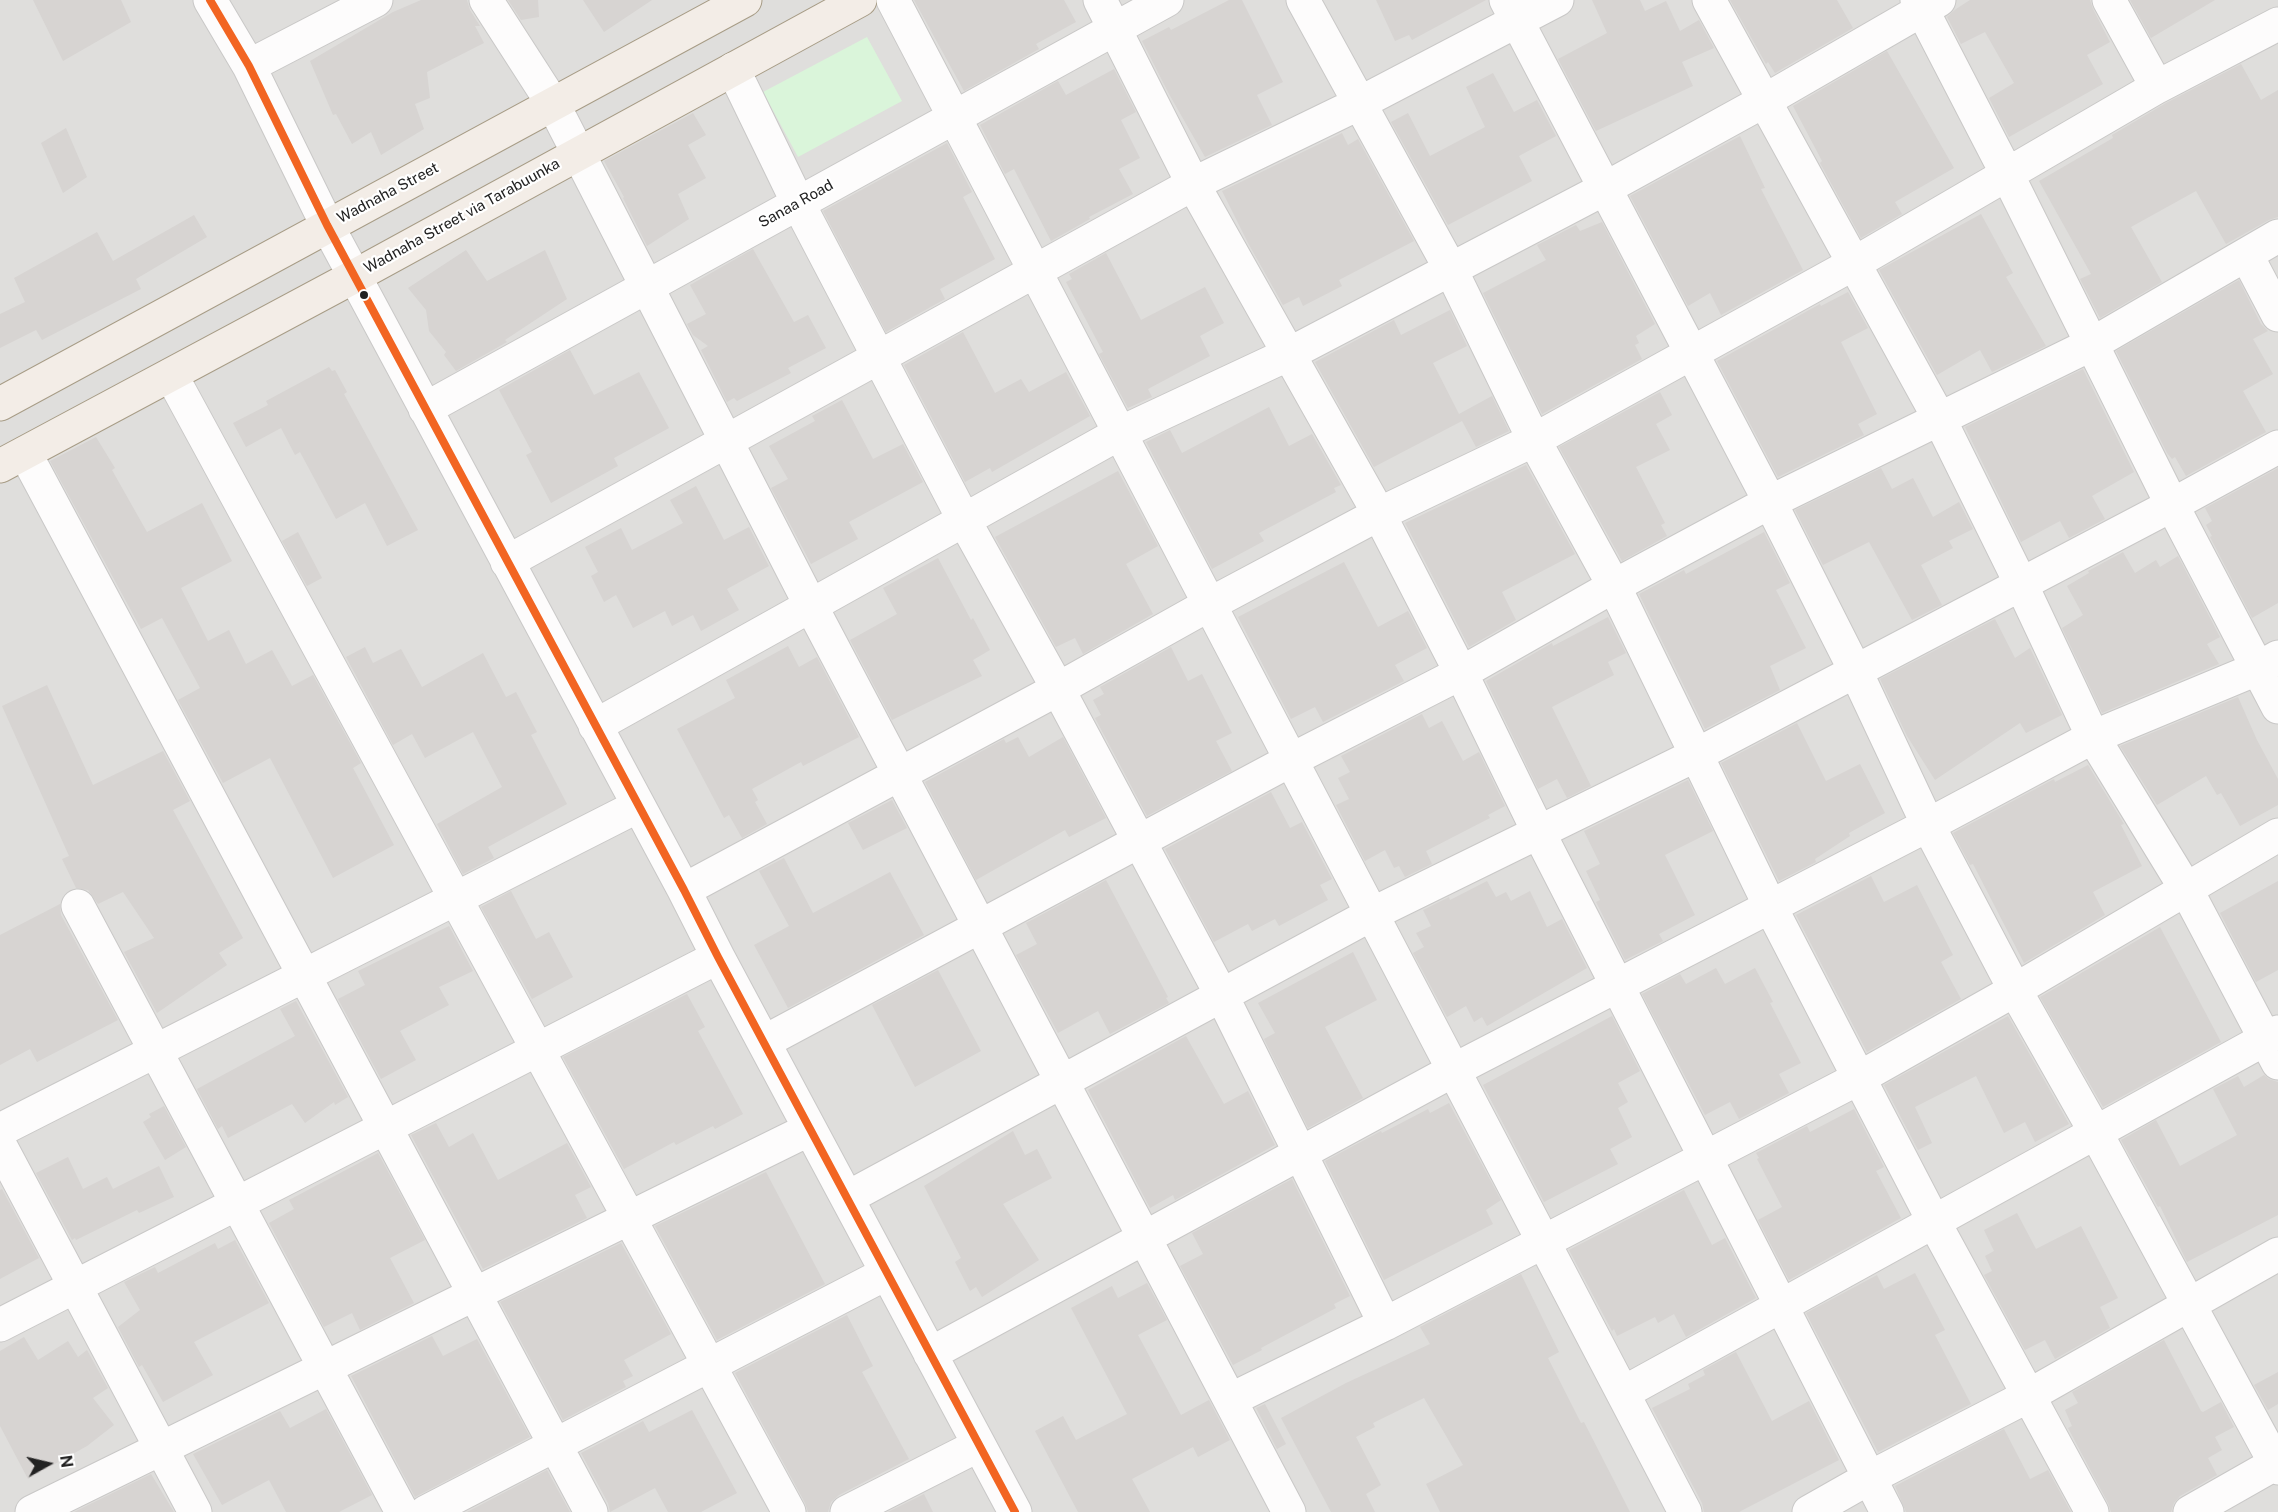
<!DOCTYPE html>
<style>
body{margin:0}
#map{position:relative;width:2278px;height:1512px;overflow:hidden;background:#f0eeeb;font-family:"Public Sans",sans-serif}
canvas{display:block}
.north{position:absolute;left:18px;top:1434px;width:60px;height:60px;-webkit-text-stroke:4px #fff;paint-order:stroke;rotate:82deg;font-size:16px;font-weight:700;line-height:24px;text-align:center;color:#222}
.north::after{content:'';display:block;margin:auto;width:21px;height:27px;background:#222;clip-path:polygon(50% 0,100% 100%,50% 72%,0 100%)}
</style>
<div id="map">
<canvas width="2278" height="1512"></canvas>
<div class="north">N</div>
</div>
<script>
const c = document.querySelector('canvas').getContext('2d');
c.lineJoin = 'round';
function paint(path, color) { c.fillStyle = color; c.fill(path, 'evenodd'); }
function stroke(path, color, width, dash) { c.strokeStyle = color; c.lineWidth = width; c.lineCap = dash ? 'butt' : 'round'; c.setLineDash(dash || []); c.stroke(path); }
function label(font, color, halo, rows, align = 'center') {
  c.font = font + ' "Public Sans",sans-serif'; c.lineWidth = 4.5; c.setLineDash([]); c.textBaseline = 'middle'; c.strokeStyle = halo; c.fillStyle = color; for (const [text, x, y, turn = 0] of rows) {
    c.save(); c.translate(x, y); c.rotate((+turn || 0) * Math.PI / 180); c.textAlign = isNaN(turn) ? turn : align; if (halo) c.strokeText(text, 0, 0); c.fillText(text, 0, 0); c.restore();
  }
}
paint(new Path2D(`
 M0 0H2278V1512H0Z`), '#dfdedc');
paint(new Path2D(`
 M867 37 902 101 798 157 763 92Z`), '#daf5da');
paint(new Path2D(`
 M33 0H121L131 22 63 61Z
 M421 0H467L470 10 480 26H475L484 43 427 72 430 98 415 104 424 129 381 155 371 132 352 144 336 114 333 115 310 61 393 12Z
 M508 0H538L539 17 521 20Z
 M583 0H652L604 32Z
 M914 0H1064L1076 22 1036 44 1039 49 964 91Z
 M1229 0H1242L1283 82 1257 95 1272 125 1205 157 1169 94 1142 41 1169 27 1171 30Z
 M1376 0H1486L1412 40 1409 35 1395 41Z
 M1592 0H1640L1645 11 1666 1 1680 31 1699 20 1714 48 1682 62 1693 86 1596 131 1558 59 1607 33Z
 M1730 0H1837L1853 28 1775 73 1768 62 1766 64Z
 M1970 0H2090L2093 9 2110 42 2087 55 2103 84 2009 137 1989 98 2014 83 1985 32 1961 44 1947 17 1956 9Z
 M2130 0H2215L2151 38Z
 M1887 51 1954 168 1895 202 1902 214 1861 238 1820 163 1822 161 1793 106Z
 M2241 64 2261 100 2278 90V217L2269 220 2226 244 2196 191 2131 227 2162 282 2100 318 2080 279 2091 274 2039 181 2113 138 2112 135 2166 103Z
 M1114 69 1136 112 1121 120 1140 158 1119 169 1133 194 1089 217 1090 219 1051 241 1014 169 1005 174 980 125 1058 81 1066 95Z
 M1493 73 1514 112 1537 100 1556 136 1519 156 1532 181 1448 225 1391 122 1408 113 1430 156 1485 127 1466 87Z
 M693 113 706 135 688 145 706 178 678 194 689 219 647 246 623 198 624 197 604 161Z
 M66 128 87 177 63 193 41 143Z
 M1342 133 1348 145 1358 139 1414 241 1339 280 1342 286 1303 306 1299 297 1283 305 1248 243 1222 191Z
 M1740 136 1765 188 1761 189 1803 270 1721 315 1710 293 1688 306 1630 196Z
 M947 143 972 192 963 197 995 259 940 289 945 299 886 332 823 211Z
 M1981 214 2013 273 2006 277 2046 346 1992 372 1980 350 1937 375 1879 270Z
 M194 215 207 237 136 279 141 289 42 340 36 330 0 348V314L25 302 14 278 97 232 113 261Z
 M1602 222 1655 324 1636 336 1639 343 1635 345 1642 359 1542 414 1483 293 1546 260 1537 245 1576 225 1580 231Z
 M753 249 794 322 808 315 826 348 788 368 791 373 737 401 734 398 727 402 701 350 708 346 693 335 687 324 706 314 690 285Z
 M466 250 487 281 545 250 567 299 505 340 507 342 456 371 444 355 446 352 429 331 426 310 408 288Z
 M1106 253 1141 320 1205 287 1224 323 1200 336 1210 356 1148 389 1152 397 1128 408 1099 354 1103 352 1066 282 1072 279 1069 274Z
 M2239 280 2261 324 2268 331 2253 339 2273 374 2243 391 2266 432 2186 476 2175 457 2172 459 2167 453 2116 351Z
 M1848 292 1868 328 1841 342 1877 414 1858 424 1864 435 1778 477 1717 361 1820 304 1821 306Z
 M1450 310 1467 346 1433 363 1459 414 1492 396 1509 431 1476 447 1462 421 1374 467 1315 362 1394 320 1401 335Z
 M963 332 995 393 1021 379 1029 392 1066 372 1090 416 992 472 990 468 965 482 904 365Z
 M570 350 594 395 639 372 669 428 614 458 618 466 551 503 526 455 532 452 499 390Z
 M329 367 332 371 335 370 347 392 344 394 418 530 387 546 365 503 336 519 300 452 295 455 281 428 246 447 233 423 268 405 266 401Z
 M2083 369 2134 472 2092 496 2105 519 2069 538 2060 521 2021 542 1965 427Z
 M1660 392 1672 415 1656 424 1670 450 1636 467 1665 523 1661 525 1667 536 1622 561 1559 447Z
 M842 400 873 459 903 444 923 482 849 522 858 539 811 564 771 488 788 479 769 446 815 421 812 416Z
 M1269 407 1289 446 1312 434 1341 485 1334 488 1336 492 1259 533 1264 541 1212 569 1146 442 1170 430 1182 453Z
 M96 437 115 468 112 470 147 532 202 503 232 561 181 588 208 641 229 630 246 664 272 650 292 686 313 675 361 763 353 768 394 845 333 878 270 758 223 783 178 700 200 688 162 618 141 629 50 461Z
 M1526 465 1575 554 1502 592 1516 620 1469 647 1405 523Z
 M1881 468 1892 489 1913 478 1933 517 1959 502 1973 529 1949 541 1953 548 1921 565 1942 605 1912 620 1869 542 1823 565 1795 510Z
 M2278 468V603L2252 618 2210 537 2212 536 2206 525 2212 521 2205 508Z
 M1118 471 1158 546 1126 564 1153 614 1083 654 1075 638 1056 647 995 537Z
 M696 486 724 540 749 527 769 566 727 589 739 610 701 631 693 615 672 626 665 611 633 628 616 595 604 602 591 576 598 572 585 547 621 528 632 550 683 523 670 500Z
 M298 532 322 578 307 586 282 541Z
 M1764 532 1790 583 1776 590 1777 592 1806 648 1770 666 1780 690 1705 729 1639 594 1684 570 1686 574Z
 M2123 552 2135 573 2156 560 2160 567 2178 556 2220 637 2207 644 2219 664 2102 713 2062 628 2083 615 2067 586 2089 573 2088 571Z
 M938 558 971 620 973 618 990 650 973 660 982 676 892 720 850 640 897 614 883 588Z
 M1344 562 1378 627 1408 611 1427 648 1395 665 1404 681 1323 722 1315 707 1291 719 1238 617Z
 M1608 617 1626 653 1608 662 1614 675 1552 707 1591 786 1567 798 1557 779 1538 789 1486 681 1552 643 1553 646Z
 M1995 619 2015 658 2030 648 2062 715 2026 733 2020 723 1935 780 1907 736 1880 679Z
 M788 646 799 667 817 657 859 737 803 766 801 762 752 789 758 800 755 802 767 824 742 838 729 815 724 818 677 729 735 698 726 680Z
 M365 647 373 663 401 649 422 687 483 653 506 697 516 692 537 732 531 735 567 804 488 847 494 858 463 874 437 824 502 787 473 732 425 758 412 734 393 745 346 657Z
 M1171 647 1188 681 1202 674 1232 733 1216 741 1232 771 1147 816 1095 718 1101 715 1093 700 1104 694 1100 687Z
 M47 685 93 785 163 751 190 801 173 810 243 938 219 953 227 965 157 1013 124 952 154 938 123 892 98 904 88 890 76 888 62 859 69 856 2 706Z
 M2238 697 2257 740 2278 779V805L2240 826 2221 793 2217 795 2206 776 2157 805 2120 746Z
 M1422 714 1429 728 1442 721 1463 761 1479 752 1505 806 1488 815 1490 818 1426 851 1432 864 1405 877 1399 866 1394 868 1385 850 1365 861 1336 805 1349 799 1338 778 1350 772 1341 756Z
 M1797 723 1826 781 1860 764 1885 813 1849 833 1850 836 1815 859 1816 862 1779 881 1721 763Z
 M1018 737 1029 757 1063 737 1106 818 1069 837 1065 830 976 880 925 782 1004 739 1006 743Z
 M2088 765 2124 824 2121 825 2142 866 2093 892 2105 915 2024 963 1973 864 1970 865 1953 833 2054 779 2055 782Z
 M1688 780 1713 831 1665 855 1695 915 1659 934 1663 941 1625 960 1596 902 1600 900 1586 871 1600 864 1584 831Z
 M1271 792 1290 828 1302 822 1332 879 1320 885 1328 900 1279 926 1275 919 1252 931 1248 924 1214 942 1165 849Z
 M892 800 907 828 863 850 848 823Z
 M784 858 813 913 890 872 924 935 788 1008 754 945 789 926 759 871Z
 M1871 876 1884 902 1917 885 1953 955 1941 962 1961 999 1867 1052 1796 915Z
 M1106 880 1168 997 1166 998 1169 1003 1110 1034 1098 1011 1058 1033 1016 955 1037 944 1026 923Z
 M1487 881 1496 897 1506 892 1511 901 1530 891 1547 927 1562 919 1587 968 1487 1026 1482 1017 1474 1022 1466 1006 1447 1017 1413 953 1424 947 1416 933 1431 926 1423 910 1449 897 1450 900Z
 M2278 881V970L2256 982 2220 913Z
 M511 891 536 939 549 932 573 977 532 999 481 907Z
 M60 904 61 915 118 1020 37 1062 30 1049 0 1065V935Z
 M449 926 473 971 439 987 449 1005 400 1031 416 1060 381 1079 338 999 365 985 358 971Z
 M2160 927 2221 1042 2103 1107 2040 997Z
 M1353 952 1377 1000 1325 1027 1363 1098 1308 1128 1264 1039 1275 1033 1258 1003Z
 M1716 968 1725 984 1755 968 1773 1002 1770 1003 1801 1063 1779 1074 1789 1093 1739 1119 1730 1102 1705 1115 1642 994 1680 974 1686 984Z
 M938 970 981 1051 915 1087 872 1005Z
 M687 994 705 1027 698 1031 743 1114 715 1129 713 1126 676 1145 674 1142 624 1169 563 1057Z
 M296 1001 348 1097 335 1105 334 1102 305 1123 292 1104 228 1138 222 1126 218 1129 197 1089 295 1036 280 1009Z
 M1612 1016 1640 1071 1618 1083 1628 1102 1618 1108 1632 1137 1610 1149 1618 1164 1544 1202 1483 1085Z
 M2008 1016 2069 1124 2035 1142 2025 1122 2004 1133 1976 1076 1915 1107 1932 1143 1918 1150 1884 1085Z
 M1186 1036 1224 1104 1248 1091 1275 1145 1175 1200 1173 1195 1150 1208 1088 1090Z
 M2264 1075 2269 1079 2278 1082V1215L2187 1262 2160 1206 2158 1207 2121 1140 2156 1120 2180 1166 2237 1135 2213 1089 2238 1076 2244 1087Z
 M1449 1103 1501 1200 1486 1210 1493 1224 1384 1280 1325 1161 1381 1131 1382 1133 1428 1109 1430 1113Z
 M164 1106 186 1147 165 1160 143 1122 151 1117 149 1114Z
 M1854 1109 1884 1167 1876 1171 1901 1218 1789 1280 1758 1220 1782 1207 1757 1159 1759 1158 1756 1153 1807 1126 1810 1132Z
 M436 1123 449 1147 473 1133 498 1180 567 1143 591 1187 575 1195 587 1218 483 1269 411 1135Z
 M1013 1131 1025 1155 1037 1149 1052 1178 1003 1204 1039 1260 982 1297 976 1287 970 1291 955 1262 961 1258 924 1186Z
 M378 1153 425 1240 390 1258 414 1303 360 1330 352 1313 324 1327 269 1223 294 1209 289 1200Z
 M68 1157 83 1189 107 1177 113 1189 159 1166 174 1197 139 1213 137 1210 76 1240 75 1238 72 1240 36 1173Z
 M766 1172 825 1284 717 1340 655 1226Z
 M1292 1179 1350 1296 1334 1304 1336 1308 1261 1348 1262 1350 1233 1365 1180 1266 1203 1254 1192 1233Z
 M2 1189 39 1258 0 1279V1190Z
 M1684 1190 1712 1245 1725 1238 1756 1298 1686 1337 1674 1314 1658 1323 1655 1317 1617 1336 1614 1329 1612 1331 1569 1250Z
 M2017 1213 2036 1249 2081 1226 2118 1298 2100 1307 2110 1328 2055 1359 2045 1340 2025 1350 1984 1275 1992 1271 1985 1256 1994 1251 1984 1230Z
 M235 1240 269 1303 194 1342 213 1375 163 1402 142 1365 139 1367 118 1327 140 1310 124 1282 155 1267 158 1273 215 1243 218 1249Z
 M621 1243 671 1334 624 1360 633 1376 623 1381 626 1387 563 1420 500 1302Z
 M1915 1273 1945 1330 1935 1335 1971 1404 1878 1452 1806 1313 1877 1275 1884 1289Z
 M1521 1274 1559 1352 1548 1358 1581 1423 1584 1422 1630 1512H1440L1426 1484 1463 1465 1424 1398 1373 1423 1375 1427 1356 1437 1381 1485 1366 1494 1375 1512H1331L1281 1418 1346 1383 1430 1344 1420 1327Z
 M1147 1283 1167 1320 1138 1335 1181 1415 1209 1400 1230 1440 1198 1457 1193 1447 1132 1479 1150 1512H1078L1035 1431 1063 1416 1076 1440 1127 1414 1071 1308 1112 1286 1118 1298Z
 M847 1315 873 1366 862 1372 909 1459 839 1495 831 1502 828 1512H808L805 1503 735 1373Z
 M432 1336 443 1356 477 1339 530 1437 415 1497 351 1376Z
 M24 1337 38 1360 68 1341 78 1357 87 1350 108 1388 93 1398 114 1425 87 1446 28 1479 0 1426V1351Z
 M2164 1340 2201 1411 2203 1412 2221 1402 2234 1427 2215 1437 2222 1450 2208 1458 2217 1475 2180 1496 2174 1503 2171 1512H2111L2108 1503 2068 1428 2072 1426 2065 1410 2078 1403 2072 1392Z
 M1736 1352 1772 1421 1809 1401 1839 1460 1739 1512H1704L1702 1503 1652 1408 1690 1389 1688 1384 1705 1375 1703 1370Z
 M2278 1372V1404L2268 1410 2254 1385Z
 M1265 1404 1286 1444 1277 1449 1256 1408Z
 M326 1409 372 1495 339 1512H286L269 1480 222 1505 193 1454 280 1411 290 1428Z
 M692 1410 737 1493 701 1512H668L655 1488 610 1512 608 1503 581 1453 643 1421 649 1432Z
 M2004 1429 2030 1479 2048 1470 2071 1512H1906L1895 1486Z
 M547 1470 570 1512H467Z
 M151 1474 174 1512H74Z
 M924 1494 933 1512H888Z`), '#d7d4d2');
const minor = new Path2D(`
 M210 0 249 66 327 225 684 890 718 957 1015 1512
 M486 0 553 104 811 606 1289 1512
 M893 0 1685 1512
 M1100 0 1193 184 1379 514 1461 673 1539 833 1887 1512
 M1303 0 1450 268 1534 440 1614 586 1770 906 1859 1078 1934 1222 2092 1512
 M1506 0 1770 502 1856 672 1928 825 2015 990 2096 1133 2278 1468
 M1709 0 1939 418 2021 584 2093 737 2186 889 2278 1063
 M1917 0 2007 174 2172 505 2278 707
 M2109 0 2157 87
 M249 66 376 0
 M733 69 798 203 964 520 1058 689 1222 996 1385 1324
 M2247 256 2278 315
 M171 375 789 1512
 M425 409 1167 0
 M25 453 591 1512
 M507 562 1193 184 1358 104 1557 0
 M595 726 1120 433 1289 354 1604 189 1764 101 1939 0
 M684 890 1058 689 1210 604 1379 514 1534 440 1853 264 2157 87 2278 24
 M78 906 402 1512
 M764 1042 1291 760 1461 673 1614 586 1770 502 2092 344 2278 236
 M0 1130 638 806
 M0 1145 195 1512
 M847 1198 1372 914 1696 755 2172 505 2278 447
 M0 1325 718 957
 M930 1354 1454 1070 1928 825 2093 737 2259 668 2278 657
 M1623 1393 2278 1032
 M1230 1400 1385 1324 1859 1078 2015 990 2278 835
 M32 1512 810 1129
 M426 1512 887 1273
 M847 1512 979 1445
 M1809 1512 1869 1478 2028 1396 2278 1254
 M2190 1512 2278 1462`);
const major = new Path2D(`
 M0 404 745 0
 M0 466 355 276 860 0`);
stroke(minor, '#c9c8c7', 35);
stroke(major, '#a79c86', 35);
stroke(minor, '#fdfcfc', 33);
stroke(major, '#f3ede7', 33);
stroke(new Path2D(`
 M210 0 249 66 327 225 684 890 718 957 1015 1512`), '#f26522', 8);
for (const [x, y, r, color] of [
 [364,295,5,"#222"]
]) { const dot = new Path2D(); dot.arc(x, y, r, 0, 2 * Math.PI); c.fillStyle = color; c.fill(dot); stroke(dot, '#fff', 2); }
label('15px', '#222', '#fff', [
 ["Wadnaha Street",388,193,-28],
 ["Sanaa Road",796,204,-29],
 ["Wadnaha Street via Tarabuunka",462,216,-29]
]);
</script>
